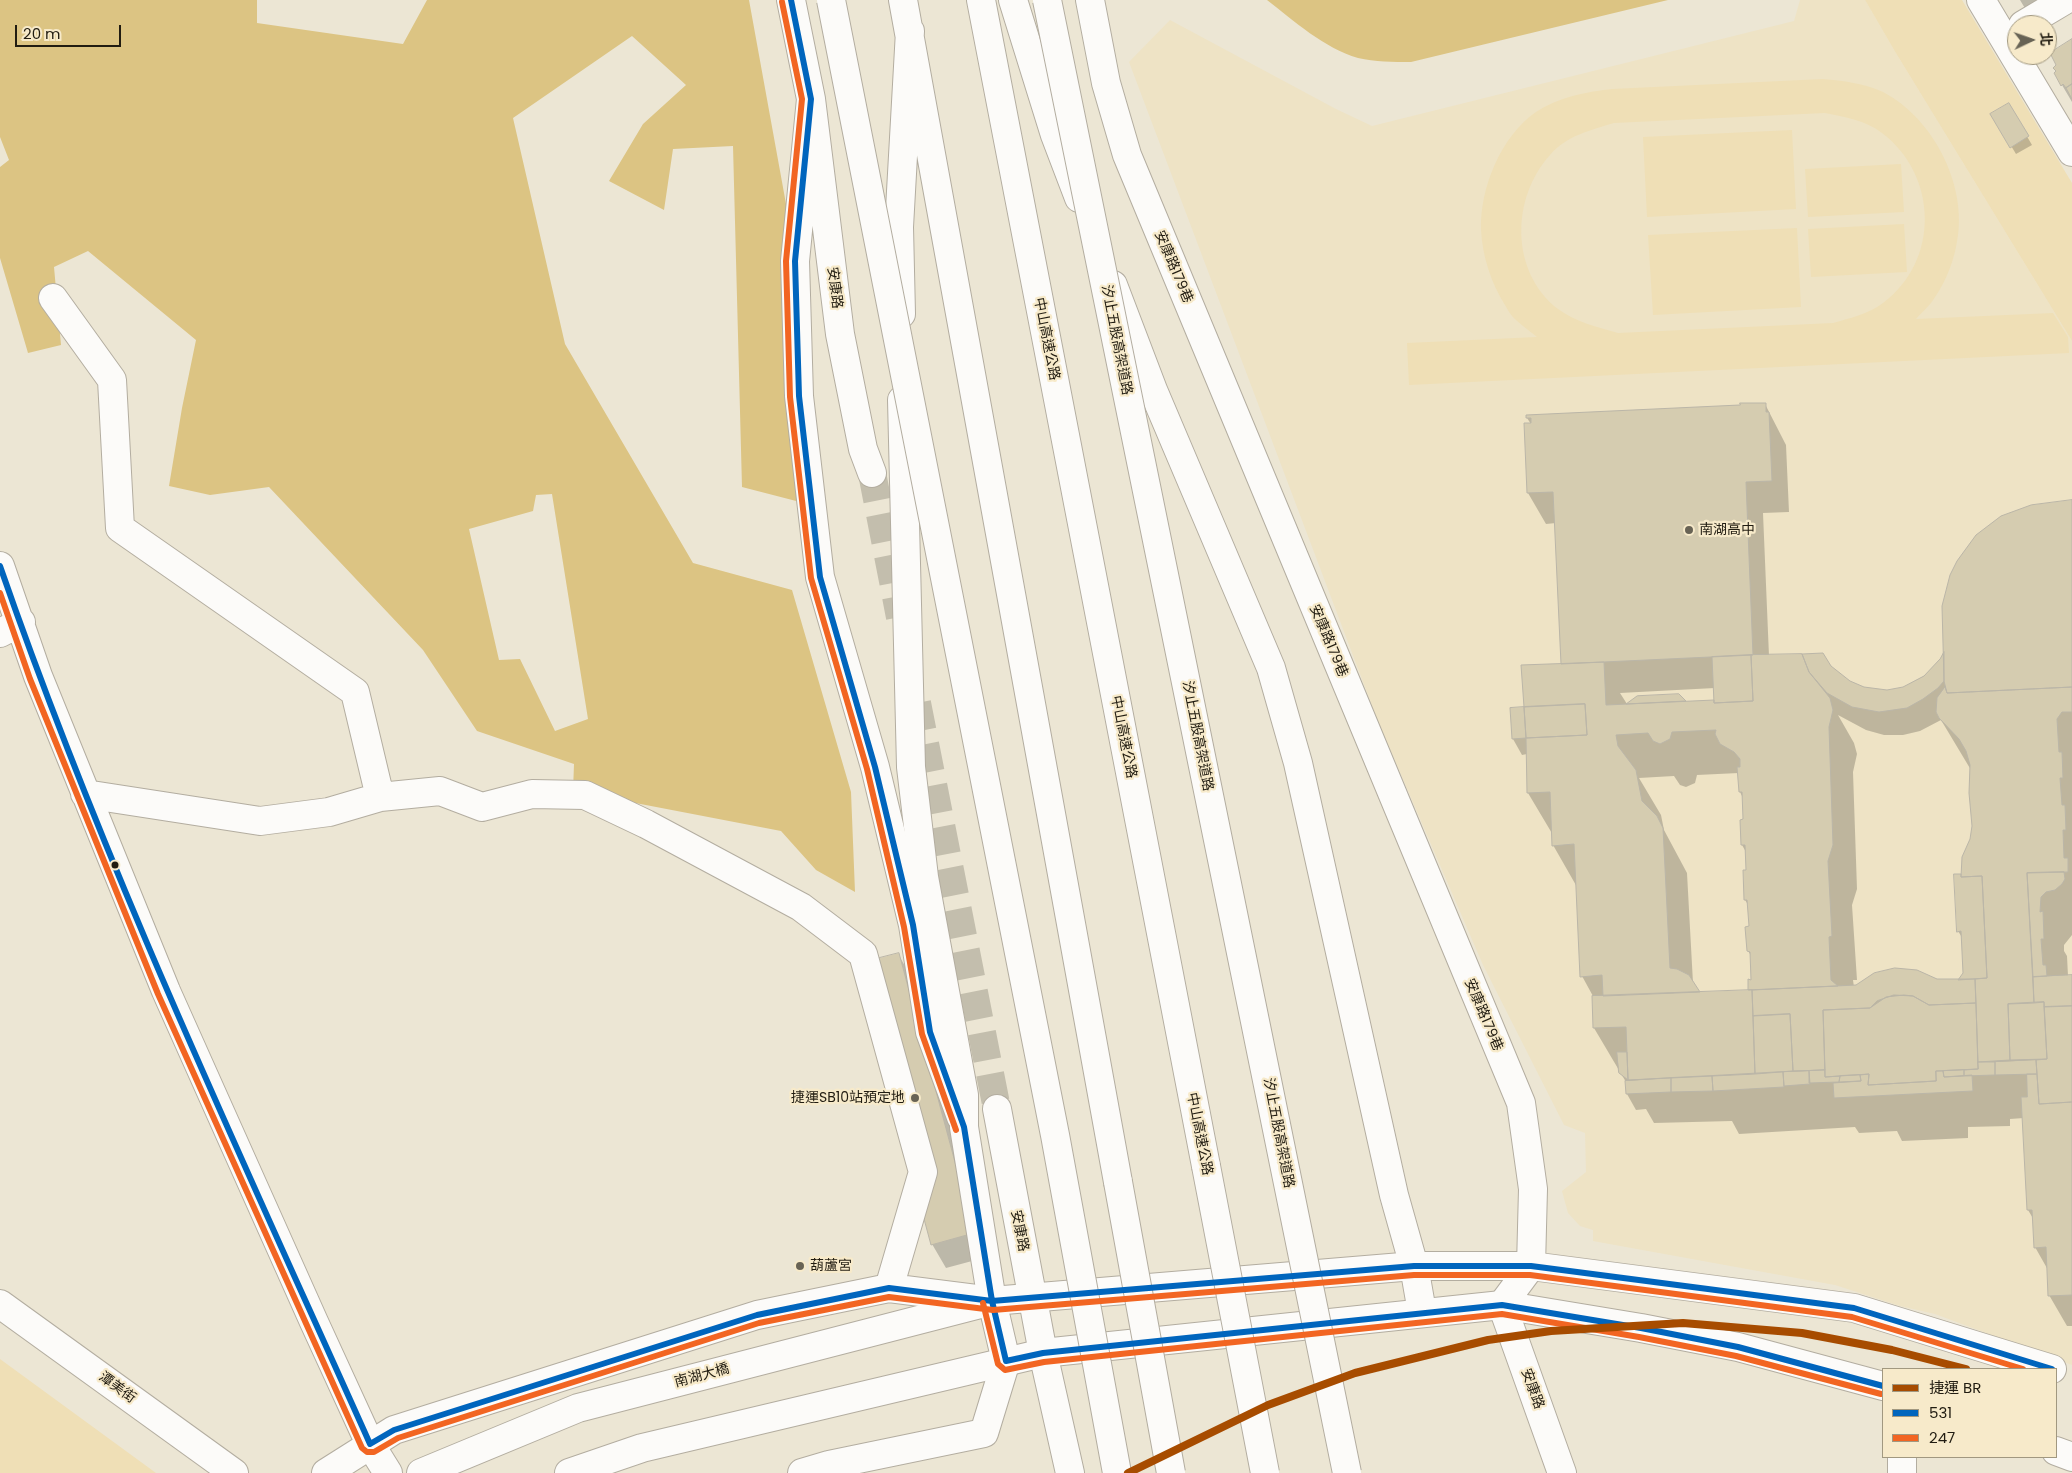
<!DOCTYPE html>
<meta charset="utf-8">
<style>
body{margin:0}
#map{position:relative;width:2072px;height:1473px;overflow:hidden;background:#ece6d4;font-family:Poppins,"Noto Sans TC",sans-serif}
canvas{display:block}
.legend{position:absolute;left:1882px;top:1368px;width:175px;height:90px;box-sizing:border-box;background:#f7eaca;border:1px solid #a19880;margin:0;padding:6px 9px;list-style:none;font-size:15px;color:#211c11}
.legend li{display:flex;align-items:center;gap:10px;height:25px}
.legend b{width:25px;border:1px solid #a19880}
.north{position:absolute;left:2007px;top:15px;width:50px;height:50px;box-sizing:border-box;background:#f7eaca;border:1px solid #a19880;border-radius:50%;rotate:87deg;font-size:14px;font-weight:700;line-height:20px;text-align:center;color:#211c11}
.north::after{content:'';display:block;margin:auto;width:18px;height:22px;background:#686355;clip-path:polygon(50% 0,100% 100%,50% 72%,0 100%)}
.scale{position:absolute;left:15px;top:25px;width:106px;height:22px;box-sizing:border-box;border:2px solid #211c11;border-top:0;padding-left:6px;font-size:15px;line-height:18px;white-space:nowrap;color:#211c11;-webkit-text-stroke:4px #f7eaca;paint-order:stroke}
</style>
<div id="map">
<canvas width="2072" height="1473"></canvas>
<ul class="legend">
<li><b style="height:6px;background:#a74c00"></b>捷運 BR</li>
<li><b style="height:6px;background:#0065bd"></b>531</li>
<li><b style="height:6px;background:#f26522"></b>247</li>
</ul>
<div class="north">北</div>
<div class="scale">20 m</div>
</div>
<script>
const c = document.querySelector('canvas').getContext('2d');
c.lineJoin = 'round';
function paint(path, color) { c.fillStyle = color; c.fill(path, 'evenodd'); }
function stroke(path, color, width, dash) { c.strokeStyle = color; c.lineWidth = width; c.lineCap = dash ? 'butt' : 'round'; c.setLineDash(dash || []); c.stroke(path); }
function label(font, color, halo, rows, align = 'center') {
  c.font = font + ' Poppins,"Noto Sans TC",sans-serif'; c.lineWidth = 4.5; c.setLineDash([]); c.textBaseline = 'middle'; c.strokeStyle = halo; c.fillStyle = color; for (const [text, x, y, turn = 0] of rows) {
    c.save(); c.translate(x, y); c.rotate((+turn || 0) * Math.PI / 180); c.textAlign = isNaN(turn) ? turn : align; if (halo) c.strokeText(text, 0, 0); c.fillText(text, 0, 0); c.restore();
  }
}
paint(new Path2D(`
 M1800 0H1865L1894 50 2072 341V1365L1935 1314 1900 1306 1835 1285 1593 1241V1230L1580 1226 1568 1213 1562 1191 1586 1172 1585 1133 1564 1125 1483 965 1377 719 1129 62 1170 20 1336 109 1372 126 1794 21Z`), '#eee3c5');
paint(new Path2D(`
 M1865 0H1962L2072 183V341L1894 50Z
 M1823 79C1843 81 1864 83 1883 92 1935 119 1970 190 1956 247 1952 267 1943 287 1931 303 1926 309 1920 314 1916 319L2053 313 2068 337 2069 353 1409 385 1407 343 1537 337C1530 331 1522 326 1516 320 1511 316 1508 310 1505 305 1491 283 1482 255 1481 229 1480 188 1501 136 1536 112 1559 97 1585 92 1612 89ZM1825 113C1845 117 1865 120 1882 133 1938 175 1940 261 1883 303 1869 314 1850 318 1833 323L1618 333C1597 327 1576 322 1558 309 1510 272 1511 198 1550 155 1566 136 1591 130 1614 123Z
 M1792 130 1796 209 1647 217 1643 137Z
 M1901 164 1904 212 1808 217 1805 169Z
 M1904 224 1907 272 1811 277 1808 229Z
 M1797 228 1801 307 1653 315 1648 235Z
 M0 1359 156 1473H0Z`), '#efdfb6');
paint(new Path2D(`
 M0 0H257V23L403 44 427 0H749L792 237 800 502 742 487 733 146 673 149 664 210 609 181 643 124 686 85 632 36 513 118 565 344 693 563 792 590 851 792 855 892 816 870 781 831 573 791 574 764 477 731 423 650 269 487 210 495 169 486 182 408 196 340 88 251 54 267 61 345 28 353 0 258V167L9 160 0 137ZM552 494 588 719 555 731 520 659 499 660 469 529 533 511 536 495Z
 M1267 0H1668L1411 62C1393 62 1375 62 1358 58 1324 48 1294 21 1267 0Z`), '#dcc483');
paint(new Path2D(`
 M2020 0H2072L2035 25Z
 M2072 41V102L2055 73Z
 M2008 104 2032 145 2016 154 1992 114Z
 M1765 404 1786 445 1789 512 1763 513 1769 656 1830 667 1849 682 1864 689 1887 691 1903 688 1931 672 1945 652 2072 502V935L2064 945V951L2067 956 2068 976H2072V1326H2067L2049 1295 2048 1270 2035 1247 2034 1220 2028 1210 2024 1118 2010 1119V1126L1968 1127V1138L1902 1141 1897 1131 1859 1133 1855 1127 1739 1134 1732 1121 1654 1123 1646 1109 1636 1110 1627 1094 1626 1082 1594 1028V998L1582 976 1577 887 1553 845V835L1528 793 1527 754 1522 755 1513 739 1525 709 1562 665 1556 523 1546 524 1528 493 1531 424 1527 418ZM1715 688V701L1686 702 1678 695 1637 697 1627 704 1620 693ZM1838 715 1866 730 1884 735H1903L1920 731 1941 720 1971 770 1974 826 1962 878 1960 875 1958 931 1963 939 1965 973 1959 980 1854 987 1853 980H1857L1852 905 1857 889 1853 772 1857 754 1854 743ZM1739 773 1740 792 1743 798 1745 821 1742 845 1746 852 1747 871 1744 872 1745 900 1749 906 1750 928 1748 951 1752 957V981H1749V991L1699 993 1693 983 1687 873 1664 830 1661 815 1639 778 1674 776 1680 785 1686 787 1695 783 1697 775Z
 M898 954 912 978 987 1257 946 1268 932 1244Z`), '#0003');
const building = new Path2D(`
 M2072 39V84L2066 88 2063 84 2061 86 2054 73 2056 71 2053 68 2056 65 2050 53Z
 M2072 84V99L2066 88Z
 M2009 103 2029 136 2010 148 1990 114Z
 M1740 403H1766V412H1769L1772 481 1746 482 1753 655 1561 664 1553 492 1527 493 1524 423H1531V418H1526V415L1740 405Z
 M2072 500V687L1947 693 1944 681 1942 606 1950 575 1957 561 1976 535 2001 516 2031 505Z
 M1944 652V681L1938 688 1923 699 1907 708 1879 712 1852 707 1827 693 1809 672 1802 654 1823 653 1831 666 1850 681 1864 687 1887 690 1903 687 1924 676 1940 659Z
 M1802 654 1809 672 1830 698 1833 710 1829 727 1833 845 1828 861 1832 936 1829 937 1831 980 1838 986 1748 990V979L1751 980 1750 952 1747 951 1745 927 1749 926 1747 900H1744L1743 870H1746L1745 845H1741L1740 820 1743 819 1742 792H1739L1737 767H1740V759L1734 752 1720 744 1715 734 1716 730 1672 732 1670 739 1660 744 1653 741 1648 733 1616 735 1618 746 1636 770 1642 801 1657 816 1663 828 1670 968 1677 969 1689 975 1700 992 1603 996 1602 975 1580 977 1574 844 1552 846 1550 792 1527 793 1526 738 1587 735 1585 704 1524 707 1521 665 1604 662 1606 705 1714 700V703L1753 701 1751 655Z
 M1751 655 1753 701 1714 703 1712 657Z
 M1945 687 1947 693 2072 687V712H2062L2057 719 2059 752H2062L2063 778H2060L2062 805H2065L2066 830H2063L2064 858H2068V872L2027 873 2034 1003 2008 1004 2010 1060 1978 1062 1975 979 1987 978 1982 876 1961 877 1962 857 1970 839 1972 826 1969 793 1970 765 1966 751 1959 739 1939 718 1936 712 1937 698Z
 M1679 694 1686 701 1626 704 1637 696Z
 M1585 704 1587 735 1526 738 1524 707Z
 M1524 707 1526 738 1512 739 1510 708Z
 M2064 872 2065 879 2062 884 2055 890 2046 892 2041 897 2040 912 2043 911 2044 939H2041L2043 965H2046L2047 976 2033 977 2027 873Z
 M1954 874H1961V877L1982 876 1987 978 1958 980 1963 973 1961 931 1957 932Z
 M899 953 974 1233 931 1245 856 964Z
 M1895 968 1917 970 1937 979H1975L1976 1003 1929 1005 1913 996 1904 995 1886 997 1870 1008 1823 1010 1825 1070 1793 1071 1790 1014 1753 1016 1752 990 1856 985 1874 973Z
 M2072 975V1006L2044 1007V1002L2034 1003 2033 977Z
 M1752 990 1755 1074 1628 1080 1626 1027 1593 1028 1592 996Z
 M1894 995 1913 996 1929 1005 1976 1003 1978 1069 1936 1071V1081L1868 1085 1869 1074 1825 1077 1823 1010 1870 1008 1877 1001Z
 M2044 1002 2047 1059 2010 1060 2008 1004Z
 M2072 1006V1102L2039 1104 2036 1060 2047 1059 2044 1007Z
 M1790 1014 1793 1071 1755 1074 1753 1016Z
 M1617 1052H1627L1628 1080 1619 1073Z
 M2036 1060 2037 1074 1995 1075V1062Z
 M1978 1062H1995V1075L1964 1076V1070L1978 1069Z
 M1825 1070V1077L1840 1076 1839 1082 1809 1083V1071Z
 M1964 1070V1076L1944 1077 1943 1071Z
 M1809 1071 1810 1084 1784 1086 1783 1072Z
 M1936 1071H1943L1944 1077 1972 1075 1973 1091 1834 1098 1833 1083 1861 1081 1860 1075 1869 1074 1868 1085 1936 1081Z
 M1783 1072 1784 1087 1713 1091 1712 1076Z
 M2027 1074H2037L2039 1104 2072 1102V1295L2048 1296 2046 1247 2034 1248 2032 1210H2027L2021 1097H2027Z
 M1860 1075 1861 1081 1839 1082 1840 1076Z
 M1712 1076 1713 1091 1671 1092V1078Z
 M1671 1078V1092L1626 1094 1625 1081Z`);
paint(building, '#d5ccb0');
stroke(building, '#bbb6a8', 1);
stroke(new Path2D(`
 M872 473 900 617
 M917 703 997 1109`), '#c3bead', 28, [28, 14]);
const minor = new Path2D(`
 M791 0 811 99 840 334 863 449 872 473
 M1090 0 1106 83 1127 155 1521 1103 1533 1189 1531 1266 1502 1305 1562 1473
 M1981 0 2072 152
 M2023 25 2065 0
 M811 99 795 261 799 396 820 577 875 767 913 925 930 1032 961 1117
 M53 298 112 380 120 528 355 692 380 797
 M0 566 38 676 166 991 314 1322 370 1444 388 1473
 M0 633 21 622
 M85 794 260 821 329 812 380 797 440 791 482 807 532 794 585 795 646 824 801 907 863 954 923 1172 889 1288
 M997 1109 1043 1353 1070 1473
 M0 1304 234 1473
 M326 1473 394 1430 757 1315 889 1288 992 1301 1006 1361 984 1433 829 1465 802 1473
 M1902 1473V1457`);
const major = new Path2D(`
 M2056 1451 2072 1457
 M421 1473 578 1408 992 1301 1414 1266H1531L1854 1308 2052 1369
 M569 1473 642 1448 1043 1353 1502 1305 1641 1328 1738 1347 1883 1386`);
const highway = new Path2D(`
 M903 0 1118 1182
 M981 0 1206 1166
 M1013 0 1055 135 1079 198
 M1113 285 1153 390 1271 668 1298 763 1394 1195 1414 1266 1422 1312
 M901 314 899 227 910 31
 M902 400 911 767 924 877 964 1095V1127L992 1301`);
stroke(minor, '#b3ada0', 30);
stroke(major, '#b3ada0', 30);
stroke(highway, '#b3ada0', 30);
stroke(minor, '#fcfbf9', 28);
stroke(major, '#fcfbf9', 28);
stroke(highway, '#fcfbf9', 28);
const highwayBridge = new Path2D(`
 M831 0 1055 1135 1117 1473
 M1047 0 1347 1473
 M1206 1166 1265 1473
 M1118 1182 1171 1473`);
stroke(highwayBridge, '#b3ada0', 30, []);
stroke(highwayBridge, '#fcfbf9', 28);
stroke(new Path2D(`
 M791 0 811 99 795 261 799 396 820 577 875 767 913 925 930 1032 964 1127 992 1301 1006 1361 1043 1353 1502 1305 1641 1328 1738 1347 1883 1386
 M0 566C104 866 240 1154 370 1444L394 1430 757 1315 889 1288 992 1301 1414 1266H1531L1854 1308 2052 1369`), '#0065bd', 6);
stroke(new Path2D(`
 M782 2 802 99 786 261 790 397 811 578 867 769 904 927 922 1034 956 1130
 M0 593 30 679 158 994 362 1448 367 1452H374L398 1438 759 1323 889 1297 993 1310 1414 1275H1530L1852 1317 2023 1369
 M983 1303 998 1364 1005 1370 1044 1362 1502 1314 1639 1337 1736 1356 1881 1394`), '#f26522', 6);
stroke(new Path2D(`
 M1128 1473 1268 1405 1355 1373 1488 1340 1551 1331 1683 1323 1802 1333 1892 1350 1966 1369`), '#a74c00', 8);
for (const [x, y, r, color] of [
 [1689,530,5,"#686355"],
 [115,865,4.5,"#211c11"],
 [915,1098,5,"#686355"],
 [800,1266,5,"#686355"]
]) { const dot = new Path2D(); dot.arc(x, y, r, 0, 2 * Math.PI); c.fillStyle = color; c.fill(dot); stroke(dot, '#f7eaca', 2); }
label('14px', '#211c11', '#f7eaca', [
 ["安康路179巷",1173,267,67],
 ["安康路",834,288,83],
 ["中山高速公路",1046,339,79],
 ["汐止五股高架道路",1116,340,79],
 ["安康路179巷",1328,641,67],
 ["汐止五股高架道路",1197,736,79],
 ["中山高速公路",1123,737,79],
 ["安康路179巷",1483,1015,67],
 ["汐止五股高架道路",1278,1133,79],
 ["中山高速公路",1199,1134,79],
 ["安康路",1019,1231,79],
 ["南湖大橋",702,1376,-15],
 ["潭美街",117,1388,36],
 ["安康路",1532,1389,70]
]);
label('14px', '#211c11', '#f7eaca', [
 ["南湖高中",1699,530],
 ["捷運SB10站預定地",905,1098,"right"],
 ["葫蘆宮",810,1266]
], 'left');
</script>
